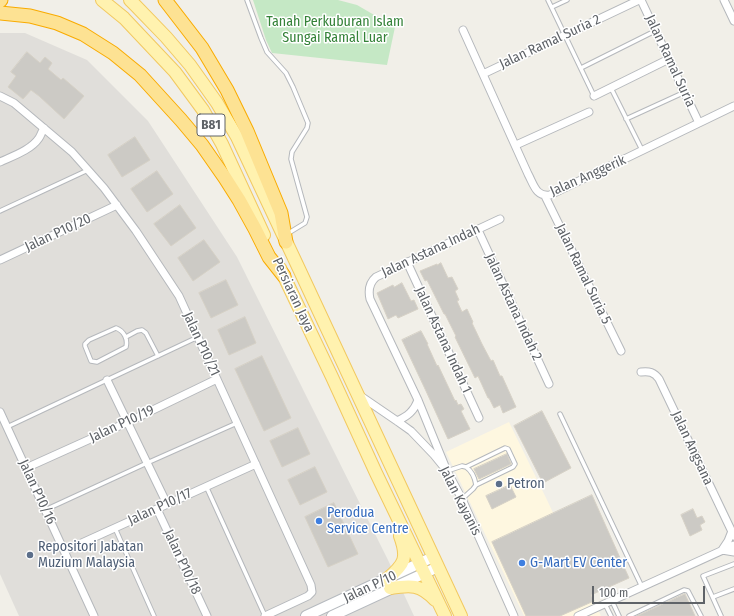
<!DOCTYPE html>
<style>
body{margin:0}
#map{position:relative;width:734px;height:616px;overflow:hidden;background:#f1efe8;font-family:"Fira Sans Condensed",sans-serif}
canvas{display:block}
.scale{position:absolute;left:592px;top:586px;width:113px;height:18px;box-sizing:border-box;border:2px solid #5f6368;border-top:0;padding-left:5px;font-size:12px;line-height:14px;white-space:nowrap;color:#5f6368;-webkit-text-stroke:3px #fff;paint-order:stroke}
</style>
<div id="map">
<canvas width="734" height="616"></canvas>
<div class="scale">100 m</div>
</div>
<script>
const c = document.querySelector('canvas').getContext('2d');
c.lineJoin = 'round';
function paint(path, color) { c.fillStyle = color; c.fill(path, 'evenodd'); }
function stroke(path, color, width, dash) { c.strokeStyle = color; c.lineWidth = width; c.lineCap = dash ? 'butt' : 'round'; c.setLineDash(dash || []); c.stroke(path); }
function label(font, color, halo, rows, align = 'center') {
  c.font = font + ' "Fira Sans Condensed",sans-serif'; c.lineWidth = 3; c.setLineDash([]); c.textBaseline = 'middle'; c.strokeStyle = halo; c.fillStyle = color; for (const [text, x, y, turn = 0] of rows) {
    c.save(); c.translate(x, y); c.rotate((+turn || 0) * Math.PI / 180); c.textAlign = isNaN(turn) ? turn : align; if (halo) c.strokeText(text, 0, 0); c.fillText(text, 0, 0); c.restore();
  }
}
paint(new Path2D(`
 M509 422 548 502 601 616H524L446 452Z`), '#fef7e0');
paint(new Path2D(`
 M0 33H25L87 60 148 121 237 257 388 560 414 616H19L0 574Z`), '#e0deda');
paint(new Path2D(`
 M253 0H338L357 5 395 27 387 65 272 53 266 40Z`), '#c5e8c5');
const building = new Path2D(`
 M27 52 40 63 45 57 52 63 48 69 61 80 63 78 84 96 64 119 39 96 31 90 23 99 8 87 16 76 11 72Z
 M135 137 150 160 122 177 108 155Z
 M157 171 173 194 147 212 131 189Z
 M180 205 196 228 171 246 154 224Z
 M204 240 220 262 193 281 178 258Z
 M441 263 448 278 452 277 458 289 455 291 459 300 457 301 462 312 467 309 473 322 472 323 482 344 491 361 493 360 500 376H502L516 407 503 413 500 405 494 408 489 398H488L478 376 475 378 455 337 456 336 445 314H444L427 280 425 281 420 271 437 264V265Z
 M226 280 238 305 211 318 199 293Z
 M402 283 411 301 414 300 418 309 398 318 396 315 388 319 377 293 393 285 394 287Z
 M245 317 256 343 229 355 218 330Z
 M421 331 428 344H427L437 366 438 365 455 401 456 400 458 405 461 404 464 409 461 411 470 429 448 439 426 391 402 340Z
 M262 356 291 418 264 431 235 369Z
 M542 411 571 468 543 483 514 426Z
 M298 428 310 454 282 467 270 441Z
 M507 454 511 464 479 479 474 469Z
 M315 467 327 492 300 505 288 480Z
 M510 485 516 497 492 509 486 496Z
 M592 495 629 578 591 595 594 601 560 616H526L492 542Z
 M334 503 358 554 328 567 305 517Z
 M693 509 697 518 702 516 705 522 700 525 702 530 690 536 681 515Z
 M685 594 695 616H637Z`);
paint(building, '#cccac5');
stroke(building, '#d6d1c6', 1);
const lane = new Path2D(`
 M247 0 261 38 267 52 286 73 293 87 308 123 307 128 292 152 291 159 307 217 305 223 287 234
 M548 0 594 96
 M552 7 567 0
 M581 68 655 31
 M611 88 642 150
 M626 119 685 92
 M0 211 88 170
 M116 328C124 331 128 339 126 347L97 362 91 361 85 346V344L89 340Z
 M126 337 137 331 142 330 146 333 158 356
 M560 414 642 587
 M7 427 198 337
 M466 467C472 471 475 479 476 485
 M447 471 462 466 466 467 505 448 508 449 515 464 513 467 476 485 473 489 462 499
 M206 486 265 616
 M45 510 147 463 237 423
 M115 528 154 616
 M713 597 734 589
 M612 601 619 616
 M605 604 611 616
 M629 616 684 590 688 591 701 616
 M721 616 703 576 734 564`);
const street = new Path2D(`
 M641 0 699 123
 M724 0 734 21
 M463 30 528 174C534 185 536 197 550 195L734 106
 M483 74 639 0
 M0 96 14 103 72 152 104 188 136 231 179 296 311 585 312 592 308 596 265 616
 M594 96 669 59
 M516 145 589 112
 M0 162C13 156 31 150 39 138 41 135 42 131 44 128
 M545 196 621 351
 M478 230 549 384
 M0 260 117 205
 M407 262 479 418
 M641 372C649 371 654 372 659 379L734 536
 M107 380 167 504
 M359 395 397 421 411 431 434 455 447 471 462 499 514 616
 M0 412 94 616
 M397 421C408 416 414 411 418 400
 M26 468 128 422 217 379
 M447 471 418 400 370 299C368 290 369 283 376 277L500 219
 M157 509 207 616
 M722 550 728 541 732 531
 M722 550 734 552
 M64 551 256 464
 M578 616 734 545`);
const secondary = new Path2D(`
 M306 616 433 557
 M332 616 438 567`);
const primary = new Path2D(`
 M102 0 124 18 175 72 203 110 222 144 264 235
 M130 0 136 6 166 37 190 65 217 103 237 137 300 271 461 616
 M280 268 332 377 376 473 445 616
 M387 579C405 564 408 558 400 536
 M390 588C411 585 420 584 435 600`);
const highway = new Path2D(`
 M165 0 202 48 227 90 247 131 281 213 286 242
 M0 1 1 0
 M0 13 30 16 57 23 83 34 113 53 140 75 181 120 202 145 225 178 239 200 255 229 269 257 284 276`);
stroke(lane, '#b5b8bc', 5.5);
stroke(street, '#b5b8bc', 9);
stroke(secondary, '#b6babf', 12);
stroke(primary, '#f2c960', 14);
stroke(highway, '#f9ab00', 15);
stroke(lane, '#fff', 3.5);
stroke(street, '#fff', 7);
stroke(secondary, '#fff', 10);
stroke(primary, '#fff2af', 12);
stroke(highway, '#fde293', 13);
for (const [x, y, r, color] of [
 [499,484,4,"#5c6f8a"],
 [319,521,4,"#3f7fe0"],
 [30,555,4,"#5c6f8a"],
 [522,563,4,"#3f7fe0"]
]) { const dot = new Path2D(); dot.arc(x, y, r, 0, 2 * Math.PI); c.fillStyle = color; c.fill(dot); stroke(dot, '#fff', 1.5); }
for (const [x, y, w] of [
 [211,125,28]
]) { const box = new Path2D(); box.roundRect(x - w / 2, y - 11, w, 22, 3); c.fillStyle = '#fff'; c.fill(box); stroke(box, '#5f6368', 1); }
label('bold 13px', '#5f6368', null, [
 ["B81",211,125]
]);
label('14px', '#348238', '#fff', [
 ["Tanah Perkuburan Islam",335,22],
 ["Sungai Ramal Luar",335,38]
]);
label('14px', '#5f6368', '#fff', [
 ["Jalan Ramal Suria 2",550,42,-25],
 ["Jalan Ramal Suria",670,61,65],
 ["Jalan Anggerik",588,176,-24],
 ["Jalan P10/20",58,233,-25],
 ["Jalan Astana Indah",431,251,-25],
 ["Jalan Ramal Suria 5",583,274,64],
 ["Persiaran Jaya",293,295,65],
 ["Jalan Astana Indah 2",513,307,65],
 ["Jalan Astana Indah 1",443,340,65],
 ["Jalan P10/21",201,344,65],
 ["Jalan P10/19",122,424,-25],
 ["Jalan Angsana",692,448,65],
 ["Jalan P10/16",37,492,65],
 ["Jalan Kayanis",460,501,63],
 ["Jalan P10/17",160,507,-25],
 ["Jalan P10/18",182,562,65],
 ["Jalan P/10",370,587,-25]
]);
label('14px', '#4e5e75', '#fff', [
 ["Petron",507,484],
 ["Repositori Jabatan",38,547],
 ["Muzium Malaysia",38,563]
], 'left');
label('14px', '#366cbe', '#fff', [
 ["Perodua",327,513],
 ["Service Centre",327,529],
 ["G-Mart EV Center",530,563]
], 'left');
</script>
